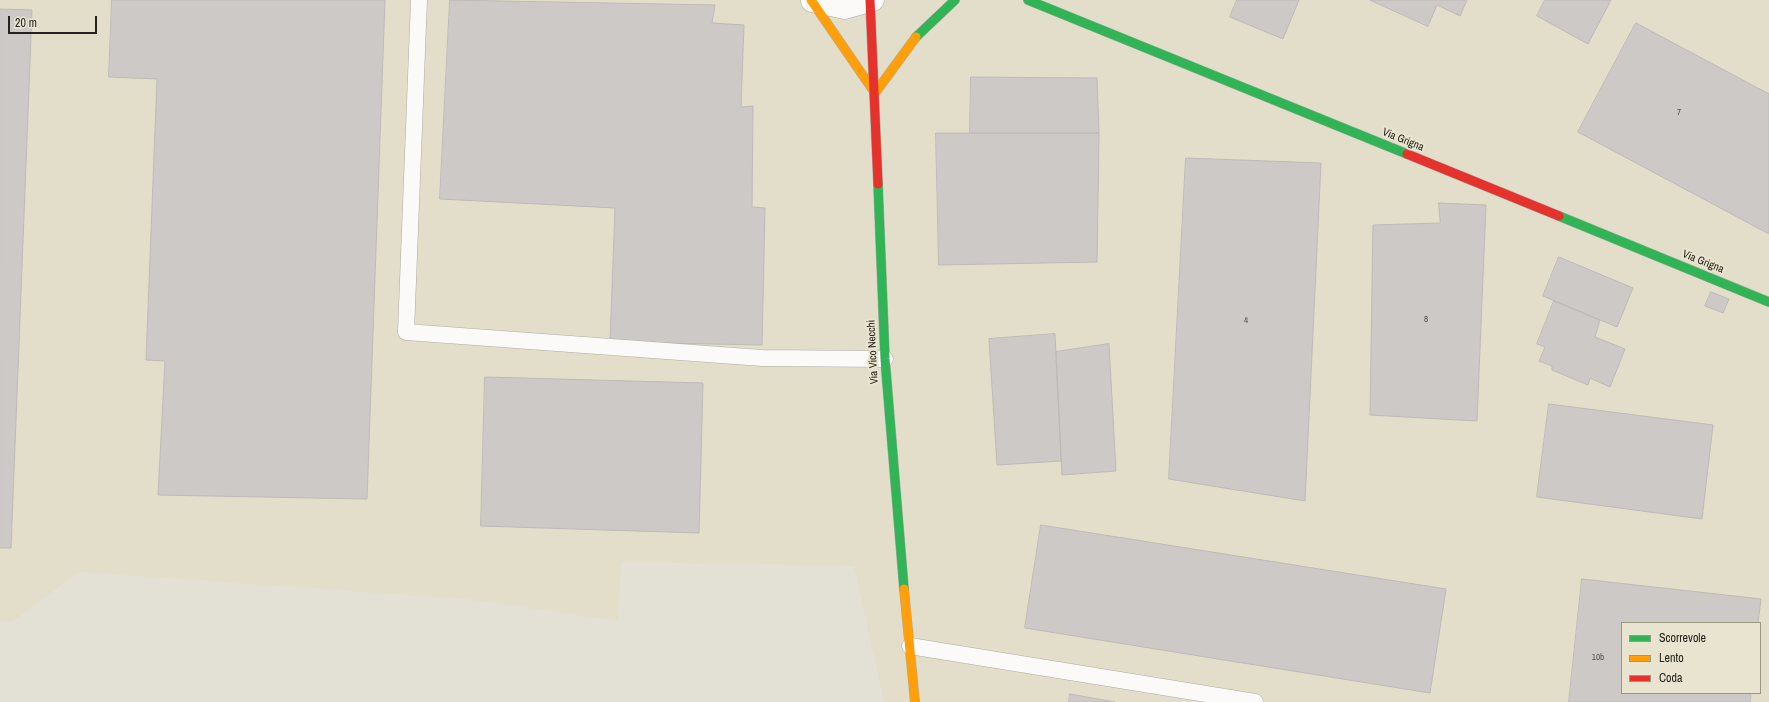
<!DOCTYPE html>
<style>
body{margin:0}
#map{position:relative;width:1769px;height:702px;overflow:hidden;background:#e3e0d5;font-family:"Archivo Narrow",sans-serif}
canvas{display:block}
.legend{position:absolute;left:1621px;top:622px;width:140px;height:72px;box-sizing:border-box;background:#e9e4cf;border:1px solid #9b9787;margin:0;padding:5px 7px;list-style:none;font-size:12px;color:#25231b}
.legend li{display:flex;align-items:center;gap:8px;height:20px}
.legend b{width:20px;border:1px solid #9b9787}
.scale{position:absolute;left:8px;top:16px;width:89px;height:18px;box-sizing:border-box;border:2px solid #25231b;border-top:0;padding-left:5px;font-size:12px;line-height:14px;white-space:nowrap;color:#25231b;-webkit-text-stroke:3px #e9e4cf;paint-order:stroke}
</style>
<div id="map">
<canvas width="1769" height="702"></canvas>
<ul class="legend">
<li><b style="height:5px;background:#30b455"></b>Scorrevole</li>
<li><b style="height:5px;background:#ff9f0a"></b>Lento</li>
<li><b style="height:5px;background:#e5322d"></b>Coda</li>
</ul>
<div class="scale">20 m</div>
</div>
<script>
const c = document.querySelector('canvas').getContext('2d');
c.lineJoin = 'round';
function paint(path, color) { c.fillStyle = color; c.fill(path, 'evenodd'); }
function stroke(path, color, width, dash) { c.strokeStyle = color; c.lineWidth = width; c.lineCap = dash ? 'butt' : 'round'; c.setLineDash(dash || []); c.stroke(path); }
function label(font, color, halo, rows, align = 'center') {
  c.font = font + ' "Archivo Narrow",sans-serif'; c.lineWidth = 4; c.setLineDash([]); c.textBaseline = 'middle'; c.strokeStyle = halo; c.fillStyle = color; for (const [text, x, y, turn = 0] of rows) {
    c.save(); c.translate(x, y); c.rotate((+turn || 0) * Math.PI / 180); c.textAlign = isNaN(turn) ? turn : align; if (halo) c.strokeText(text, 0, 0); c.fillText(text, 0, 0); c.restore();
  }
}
paint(new Path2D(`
 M0 0H1769V702H884L854 566 621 562 618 621 467 599 79 572 12 622H0ZM1622 623H1760V693H1622Z`), '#e3dec9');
const building = new Path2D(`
 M112 0H385L367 499 158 495 165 361 146 360 157 79 109 77Z
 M450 0 715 5 712 23 744 25 741 107 753 106 752 207 765 208 762 345 610 342 615 208 440 199Z
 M1237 0H1299L1283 39 1230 17Z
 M1370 0H1467L1460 16 1437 5 1428 26Z
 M1545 0H1611L1588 44 1537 16Z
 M0 9 32 10 11 548H0Z
 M1636 23 1769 94V234L1578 132Z
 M971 77 1097 78 1099 133H970Z
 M936 133H1099L1097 262 939 265Z
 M1186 158 1321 163 1305 501 1169 479Z
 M1439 203 1486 205 1477 421 1370 415 1373 225 1440 223Z
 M1559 257 1633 288 1617 327 1543 296Z
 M1711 292 1729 299 1723 313 1705 306Z
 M1554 301 1600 320 1595 337 1625 349 1610 387 1590 378 1588 385 1552 370V366L1539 361 1545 347 1537 344Z
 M1055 334 1061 461 997 465 989 339Z
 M1109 344 1116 471 1062 475 1056 352Z
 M485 377 703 383 699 533 481 526Z
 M1549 404 1713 425 1702 519 1537 497Z
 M1041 525 1446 589 1430 693 1025 628Z
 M1582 579 1761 599 1758 623H1622V693H1751L1750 702H1569Z
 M1070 694 1115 702H1069Z`);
paint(building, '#cdc9c7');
stroke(building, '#bebab8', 1);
const lane = new Path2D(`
 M419 0 406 332 762 358 885 359
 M910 646 1255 702`);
const street = new Path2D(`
 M812 1 845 8 873 0`);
const fast = new Path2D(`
 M1028 0 1407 154
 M916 37 955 0
 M878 184 885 359 904 589
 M1559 216 1769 302`);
const slow = new Path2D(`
 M811 0 875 93 916 37
 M904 589 915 702`);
const jam = new Path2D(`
 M870 0 878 184
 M1407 154 1559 216`);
stroke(lane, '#aeaca3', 17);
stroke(street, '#aeaca3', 23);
stroke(fast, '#aeaca3', 10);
stroke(slow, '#aeaca3', 10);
stroke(jam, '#aeaca3', 10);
stroke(lane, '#fbfaf9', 16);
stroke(street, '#fbfaf9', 22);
stroke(fast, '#30b455', 9);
stroke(slow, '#ff9f0a', 9);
stroke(jam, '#e5322d', 9);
label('9px', '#524f49', null, [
 ["7",1679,113],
 ["8",1426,320],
 ["4",1246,321],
 ["10b",1598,658]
]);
label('11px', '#25231b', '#e9e4cf', [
 ["Via Grigna",1403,140,22],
 ["Via Grigna",1703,262,22],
 ["Via Vico Necchi",873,352,-93]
]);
</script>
